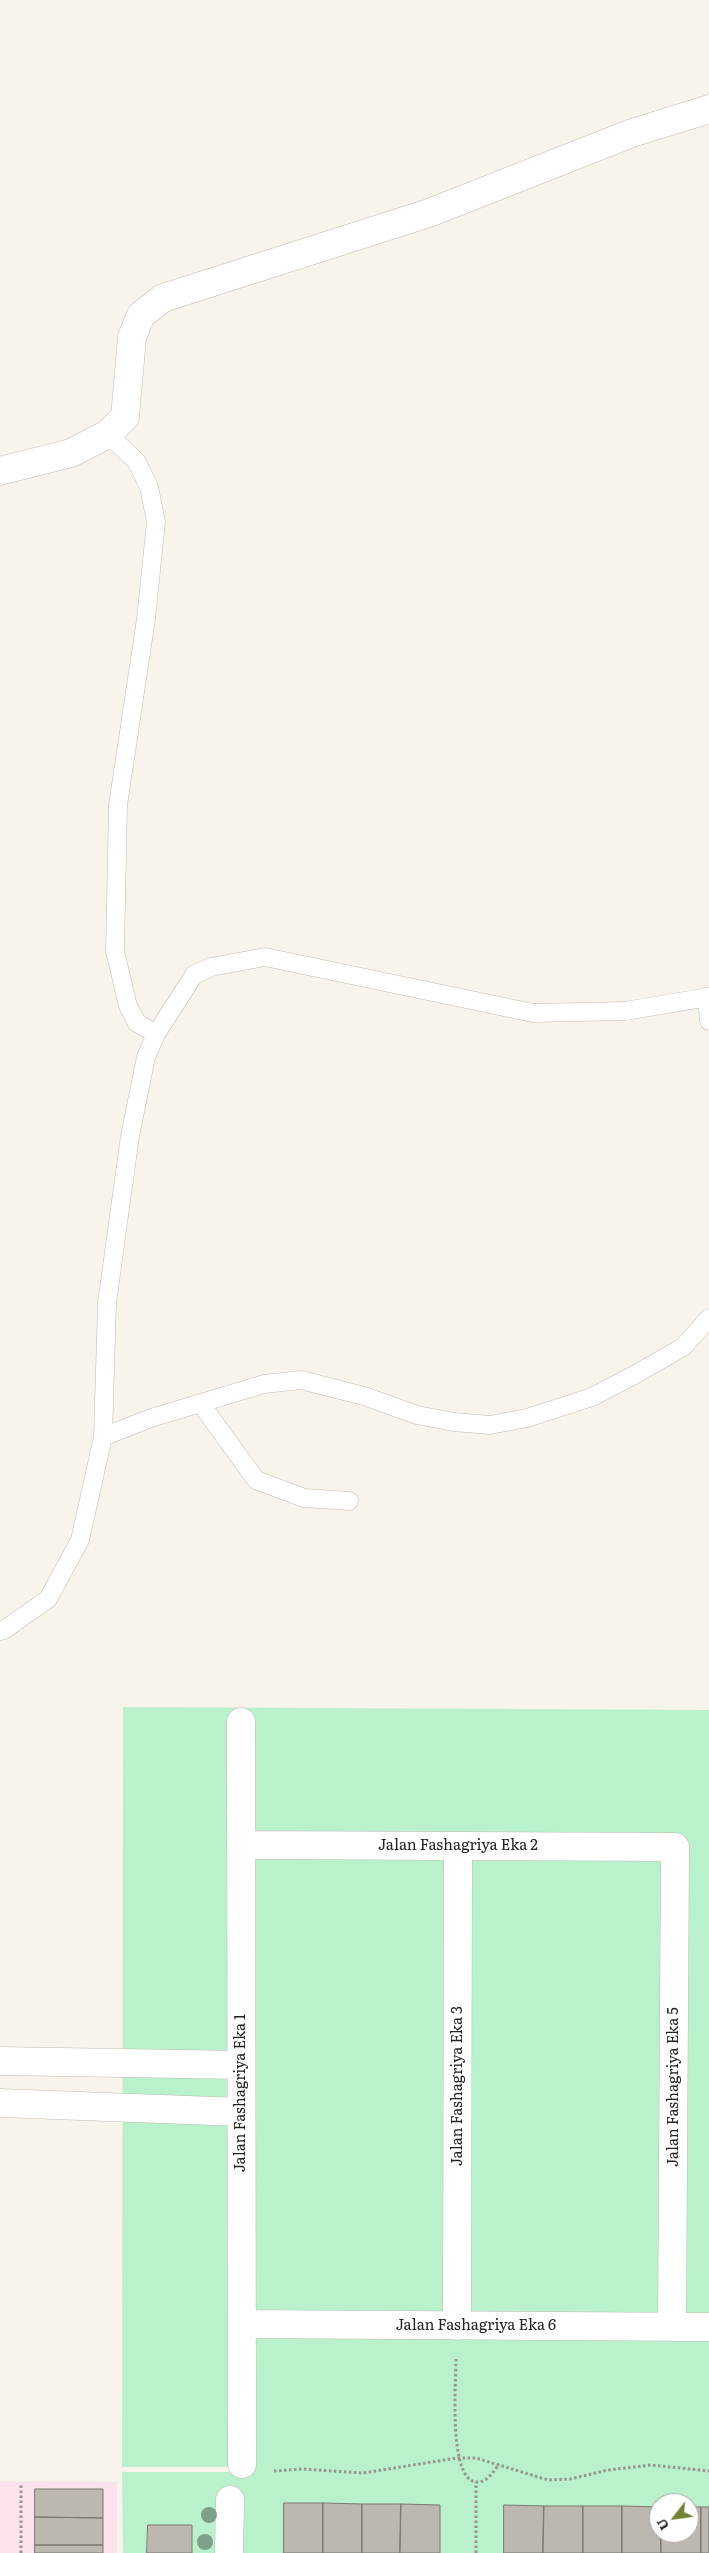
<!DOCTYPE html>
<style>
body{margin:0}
#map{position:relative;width:709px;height:2553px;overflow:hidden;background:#f8f3eb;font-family:Literata,serif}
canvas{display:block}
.north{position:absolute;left:649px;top:2493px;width:50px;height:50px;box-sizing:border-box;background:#fff;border:1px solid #a8a7a6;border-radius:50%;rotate:240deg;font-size:14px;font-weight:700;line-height:20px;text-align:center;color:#252320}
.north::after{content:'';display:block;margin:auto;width:18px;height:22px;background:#6f8333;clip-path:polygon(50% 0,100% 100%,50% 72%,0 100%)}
</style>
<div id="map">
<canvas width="709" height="2553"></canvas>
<div class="north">U</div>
</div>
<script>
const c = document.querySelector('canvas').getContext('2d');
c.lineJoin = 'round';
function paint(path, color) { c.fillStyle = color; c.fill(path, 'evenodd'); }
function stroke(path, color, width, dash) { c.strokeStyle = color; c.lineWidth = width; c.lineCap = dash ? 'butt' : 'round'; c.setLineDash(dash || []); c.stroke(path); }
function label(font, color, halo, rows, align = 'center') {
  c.font = font + ' Literata,serif'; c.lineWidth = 4; c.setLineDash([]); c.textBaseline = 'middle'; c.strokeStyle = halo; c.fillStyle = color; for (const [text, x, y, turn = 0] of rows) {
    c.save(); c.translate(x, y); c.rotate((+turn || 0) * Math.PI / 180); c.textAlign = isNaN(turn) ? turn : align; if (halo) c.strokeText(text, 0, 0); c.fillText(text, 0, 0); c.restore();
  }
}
paint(new Path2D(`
 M0 2481 117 2482V2553H0Z`), '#fbe2ec');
paint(new Path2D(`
 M123 1707 709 1710V2553H123L122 2472H253L254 2467H122ZM659 2503H689V2533H659Z`), '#b8f1cc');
const building = new Path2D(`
 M35 2489H103V2518L35 2517Z
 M284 2503H323V2553H284Z
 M323 2503 362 2504V2553H323Z
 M362 2504H401L400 2553H362Z
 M401 2504 440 2505V2553H400Z
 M504 2505 544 2506 543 2553H504Z
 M544 2506H583V2553H543Z
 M583 2506H622V2553H583Z
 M622 2506 659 2507 661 2553H622Z
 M689 2507H701V2553H661V2533H689Z
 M701 2507H709V2553H701Z
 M35 2517 103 2518V2545H35Z
 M148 2525H192V2553H147Z
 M35 2545H103V2553H35Z`);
paint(building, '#bcb7af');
stroke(building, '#7d7871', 1);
const lane = new Path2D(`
 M108 434 137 462 149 487 156 522 146 619 118 805 115 951 128 1006 137 1023 156 1034
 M707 997 709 1021
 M201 1404 256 1480 304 1498 349 1501
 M103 1437 107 1303 130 1136 146 1057 156 1034 194 975 211 967 265 957 533 1013 625 1011 709 997
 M0 1631 4 1630 48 1599 80 1540 103 1437 151 1418 264 1384 301 1380 364 1396 417 1415 454 1422 490 1425 527 1418 592 1397 636 1374 683 1347 709 1318`);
const street = new Path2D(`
 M0 471 71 453 108 434 125 417 132 337 141 315 163 298 429 213 632 133 709 109
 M241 1722 242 2464
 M241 1845 675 1847 672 2327
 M0 2061 241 2065
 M0 2103 241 2112
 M242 2324 709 2327
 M457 2326 458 1846
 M229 2553 230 2500`);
stroke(lane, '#c0bbb3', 19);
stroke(street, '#c0bbb3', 29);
stroke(new Path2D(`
 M456 2359C456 2381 448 2479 476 2482 487 2483 494 2471 499 2464
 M274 2471 303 2469 363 2473 457 2458H476L548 2480 570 2479 608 2470 651 2465 709 2471
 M21 2553V2484
 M476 2553V2482`), '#98948e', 3, [2.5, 2.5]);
stroke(lane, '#fff', 18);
stroke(street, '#fff', 28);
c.fillStyle = '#7da089';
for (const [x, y] of [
 [209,2515],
 [205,2542]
]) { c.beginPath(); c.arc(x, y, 8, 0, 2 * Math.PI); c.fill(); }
label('15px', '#252320', '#fff', [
 ["Jalan Fashagriya Eka 2",458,1846],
 ["Jalan Fashagriya Eka 3",458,2086,-90],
 ["Jalan Fashagriya Eka 5",674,2087,-90],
 ["Jalan Fashagriya Eka 1",241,2093,-90],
 ["Jalan Fashagriya Eka 6",476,2326]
]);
</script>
